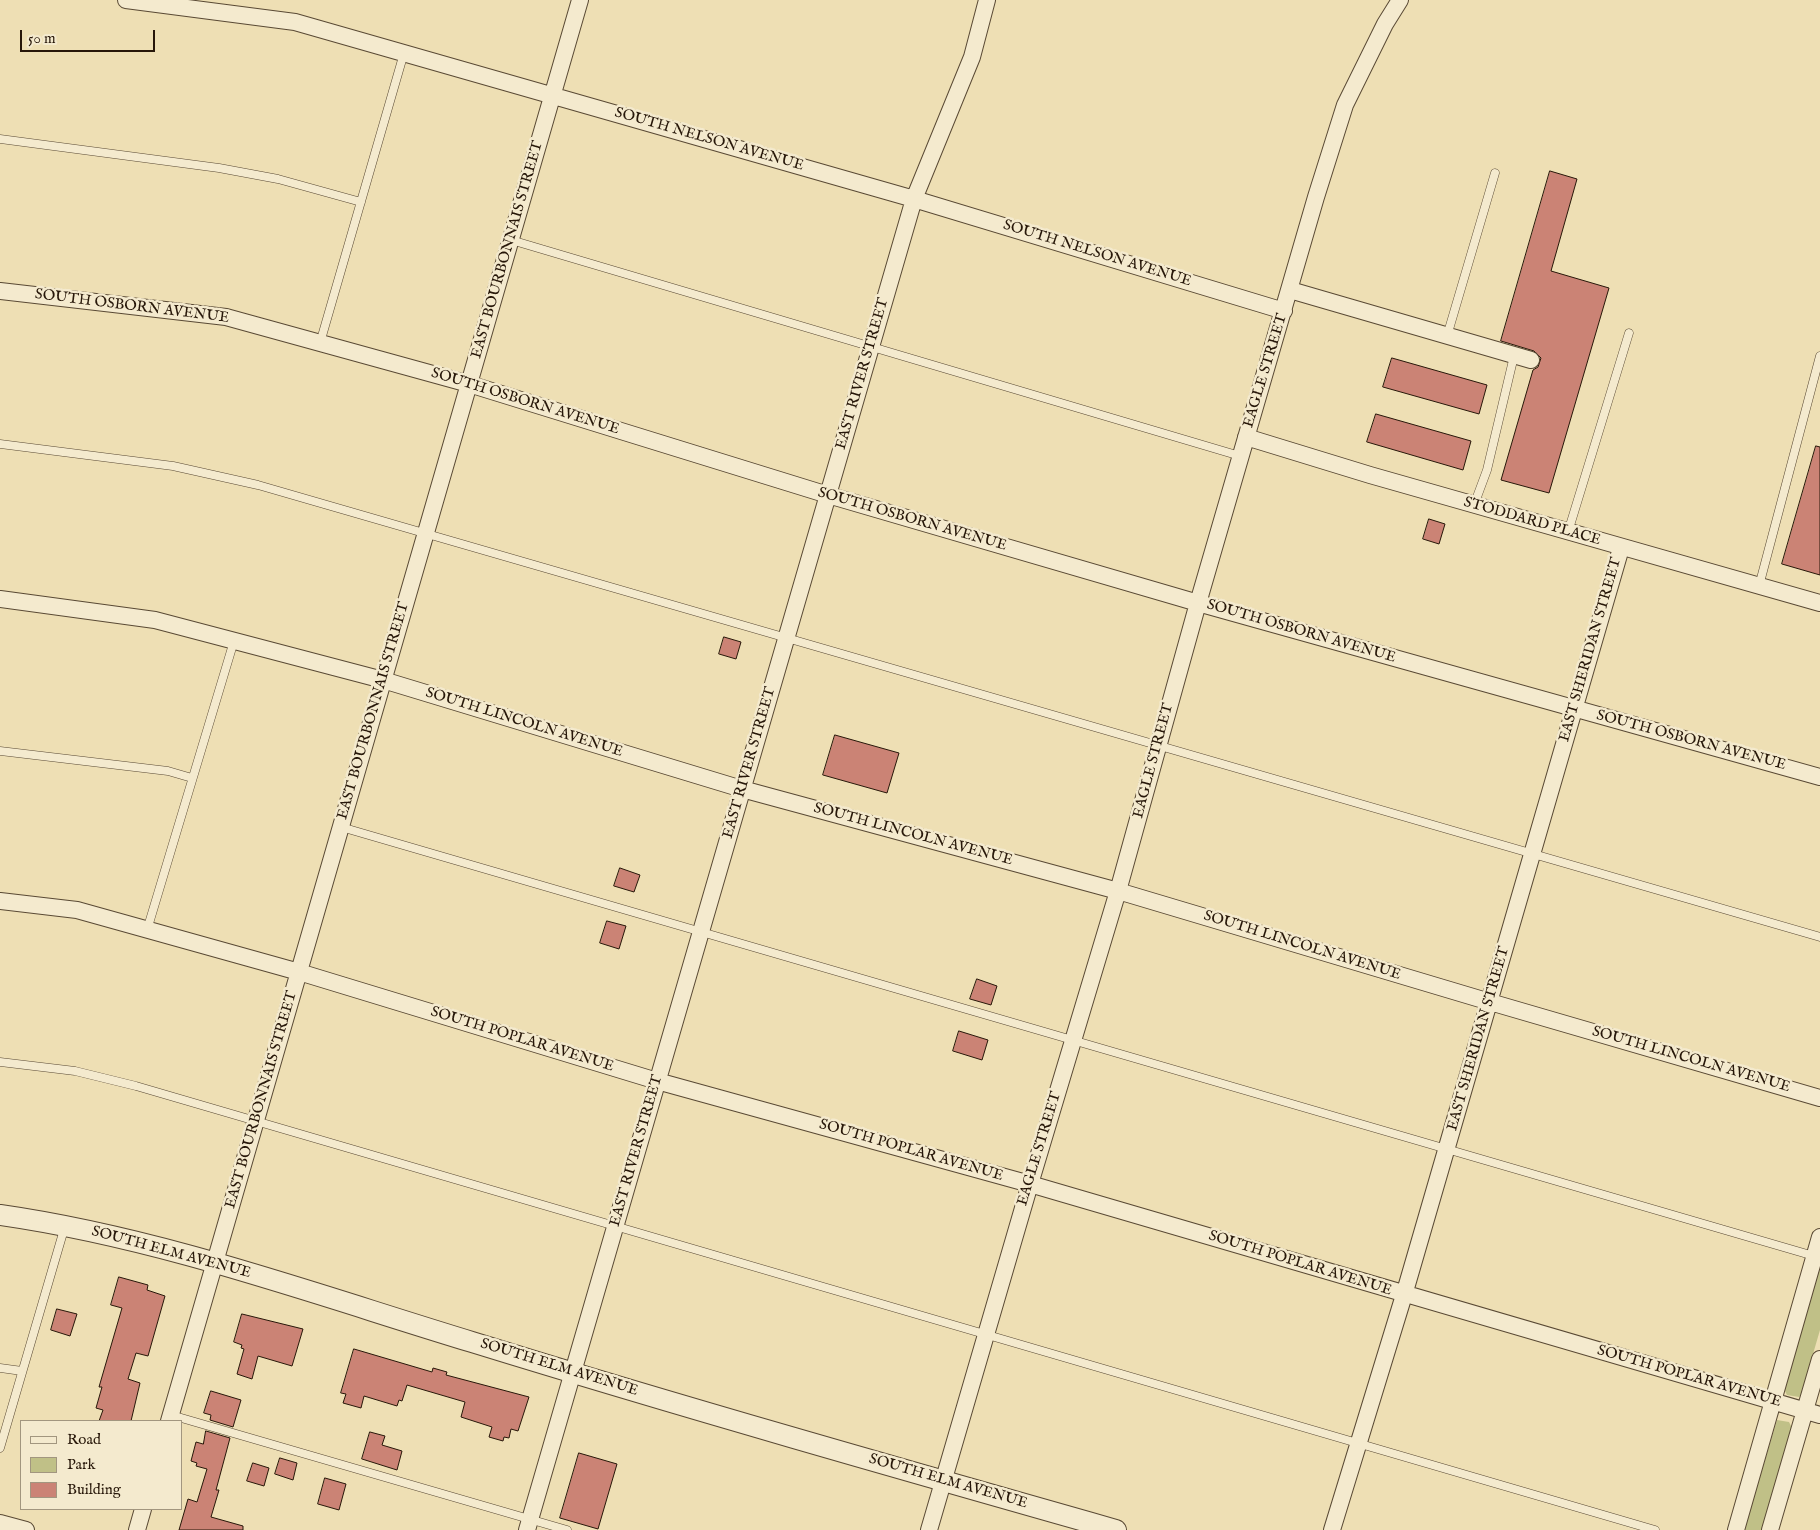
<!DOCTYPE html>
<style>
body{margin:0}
#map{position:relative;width:1820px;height:1530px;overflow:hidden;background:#eedfb4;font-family:"IM FELL English",serif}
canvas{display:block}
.legend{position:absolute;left:20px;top:1420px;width:162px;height:90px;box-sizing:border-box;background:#f4eace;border:1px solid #a2967f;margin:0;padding:6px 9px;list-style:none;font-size:15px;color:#271709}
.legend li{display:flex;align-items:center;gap:10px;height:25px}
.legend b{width:25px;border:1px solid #a2967f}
.scale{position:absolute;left:20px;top:30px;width:135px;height:22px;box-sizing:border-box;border:2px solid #271709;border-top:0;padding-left:6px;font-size:15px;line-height:18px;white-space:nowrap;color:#271709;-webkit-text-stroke:4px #f4eace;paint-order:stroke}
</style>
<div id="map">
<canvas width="1820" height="1530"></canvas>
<ul class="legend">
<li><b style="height:6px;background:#f4eace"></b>Road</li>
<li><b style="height:14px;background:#c0c087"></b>Park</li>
<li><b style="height:14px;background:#cb8375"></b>Building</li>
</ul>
<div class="scale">50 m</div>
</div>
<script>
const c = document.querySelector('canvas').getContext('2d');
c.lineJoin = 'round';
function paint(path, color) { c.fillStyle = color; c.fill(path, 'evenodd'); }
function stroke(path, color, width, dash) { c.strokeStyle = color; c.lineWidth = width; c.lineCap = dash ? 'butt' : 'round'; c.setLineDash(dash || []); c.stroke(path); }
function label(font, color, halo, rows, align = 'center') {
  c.font = font + ' "IM FELL English",serif'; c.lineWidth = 5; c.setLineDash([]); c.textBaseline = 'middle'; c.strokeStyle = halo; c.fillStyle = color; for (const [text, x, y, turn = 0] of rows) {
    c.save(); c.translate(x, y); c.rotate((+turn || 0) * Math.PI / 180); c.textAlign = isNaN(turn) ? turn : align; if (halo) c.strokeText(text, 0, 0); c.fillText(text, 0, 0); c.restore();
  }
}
paint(new Path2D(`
 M1820 1267V1330L1801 1395 1799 1397 1787 1395 1784 1389Z
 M1777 1420 1789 1422 1792 1428 1762 1530H1744Z`), '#c0c087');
const building = new Path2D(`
 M1550 171 1577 179 1551 271 1609 288 1549 493 1501 480 1533 370 1538 367 1541 358 1534 351 1501 341Z
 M1392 358 1487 385 1479 414 1383 387Z
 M1376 414 1471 441 1463 470 1367 442Z
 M1816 446 1820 447V575L1782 564Z
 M1429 519 1445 524 1439 544 1423 539Z
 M724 637 741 642 736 659 719 654Z
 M835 735 899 753 887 793 823 775Z
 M620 868 640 875 634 892 614 886Z
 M607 921 626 926 619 949 600 943Z
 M977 979 997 986 991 1005 970 999Z
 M959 1031 988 1040 982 1060 953 1051Z
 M119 1277 148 1285 147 1290 165 1296 148 1356 136 1353 128 1379 140 1383 131 1421H99L103 1410 96 1408 102 1387H99L122 1308 111 1305Z
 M57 1309 77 1314 70 1336 51 1330Z
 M242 1314 303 1329 292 1366 258 1356 252 1379 237 1374 244 1349 241 1348 242 1345 234 1342Z
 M354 1349 432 1372 433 1368 447 1372 446 1375 529 1397 518 1431 511 1429 509 1438 504 1437 503 1441 489 1437 492 1427 461 1417 465 1402 407 1385 402 1401 399 1400 397 1406 364 1396 361 1408 343 1403 346 1394 341 1393Z
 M211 1391 241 1400 233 1427 210 1420 211 1415 204 1413Z
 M206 1431 230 1438 216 1490H219L211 1517 243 1526V1530H179L188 1499 197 1502 207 1469 196 1466 197 1463 191 1461 196 1442 203 1444Z
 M370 1432 385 1436 382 1445 402 1451 397 1470 362 1459Z
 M579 1453 617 1464 598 1529 560 1518Z
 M280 1458 297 1463 293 1480 275 1474Z
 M253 1463 269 1468 264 1486 247 1481Z
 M325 1478 346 1484 339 1510 318 1504Z`);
paint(building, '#cb8375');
stroke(building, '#271709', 1);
const service = new Path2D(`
 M0 139 219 168 278 179 361 202
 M511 240 1240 456
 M1447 336 1495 173
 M320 343 404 53
 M0 444 173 466 258 485 1820 937
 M1474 505 1487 470 1514 356
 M1568 532 1629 333
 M1759 586 1820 356
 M0 751 168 771 192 778
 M341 827 1814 1256
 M147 930 234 641
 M0 1062 75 1071 136 1086 1655 1530
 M0 1368 22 1371
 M171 1415 567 1530
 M0 1448 65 1226`);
const minor = new Path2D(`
 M126 0 295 22 914 199 1284 311
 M1290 290 1531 360
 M0 291 226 317 469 384 828 495 1198 603 1820 777
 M1246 437 1370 475 1820 603
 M0 599 155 620 383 680 742 789 1118 891 1490 1002 1820 1098
 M0 901 77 910 299 972 657 1081 1030 1184 1820 1415
 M169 1421 580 0
 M0 1523 26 1530
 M137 1530 143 1509
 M527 1530 914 199 972 57 987 0
 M929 1530 1030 1184 1118 891 1198 603 1316 197 1345 105 1385 24 1400 0
 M1332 1530 1404 1295 1621 548
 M1736 1530 1820 1237
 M1770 1530 1820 1359`);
const tertiary = new Path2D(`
 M0 1215C161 1238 317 1295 472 1342 686 1408 901 1469 1116 1530`);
stroke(service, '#594934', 9);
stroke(minor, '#594934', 18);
stroke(tertiary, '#594934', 22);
stroke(service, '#f4eace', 8);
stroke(minor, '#f4eace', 16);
stroke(tertiary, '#f4eace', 20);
label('15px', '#271709', '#f4eace', [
 ["SOUTH NELSON AVENUE",709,140,16],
 ["EAST BOURBONNAIS STREET",508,250,-74],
 ["SOUTH NELSON AVENUE",1097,254,17],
 ["SOUTH OSBORN AVENUE",132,307,7],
 ["EAGLE STREET",1266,371,-73],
 ["EAST RIVER STREET",863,374,-74],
 ["SOUTH OSBORN AVENUE",525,402,17],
 ["SOUTH OSBORN AVENUE",912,520,16],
 ["STODDARD PLACE",1532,522,16],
 ["SOUTH OSBORN AVENUE",1301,632,16],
 ["EAST SHERIDAN STREET",1591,650,-74],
 ["EAST BOURBONNAIS STREET",374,711,-74],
 ["SOUTH LINCOLN AVENUE",524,723,17],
 ["SOUTH OSBORN AVENUE",1691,741,15],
 ["EAGLE STREET",1154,761,-75],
 ["EAST RIVER STREET",750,763,-74],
 ["SOUTH LINCOLN AVENUE",913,835,15],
 ["SOUTH LINCOLN AVENUE",1302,946,17],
 ["EAST SHERIDAN STREET",1479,1039,-74],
 ["SOUTH POPLAR AVENUE",522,1040,17],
 ["SOUTH LINCOLN AVENUE",1691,1060,16],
 ["EAST BOURBONNAIS STREET",262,1100,-74],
 ["EAGLE STREET",1040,1149,-73],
 ["EAST RIVER STREET",637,1151,-74],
 ["SOUTH POPLAR AVENUE",911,1151,16],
 ["SOUTH ELM AVENUE",171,1253,15],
 ["SOUTH POPLAR AVENUE",1300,1264,17],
 ["SOUTH ELM AVENUE",559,1368,17],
 ["SOUTH POPLAR AVENUE",1689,1377,16],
 ["SOUTH ELM AVENUE",948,1482,16]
]);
</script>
